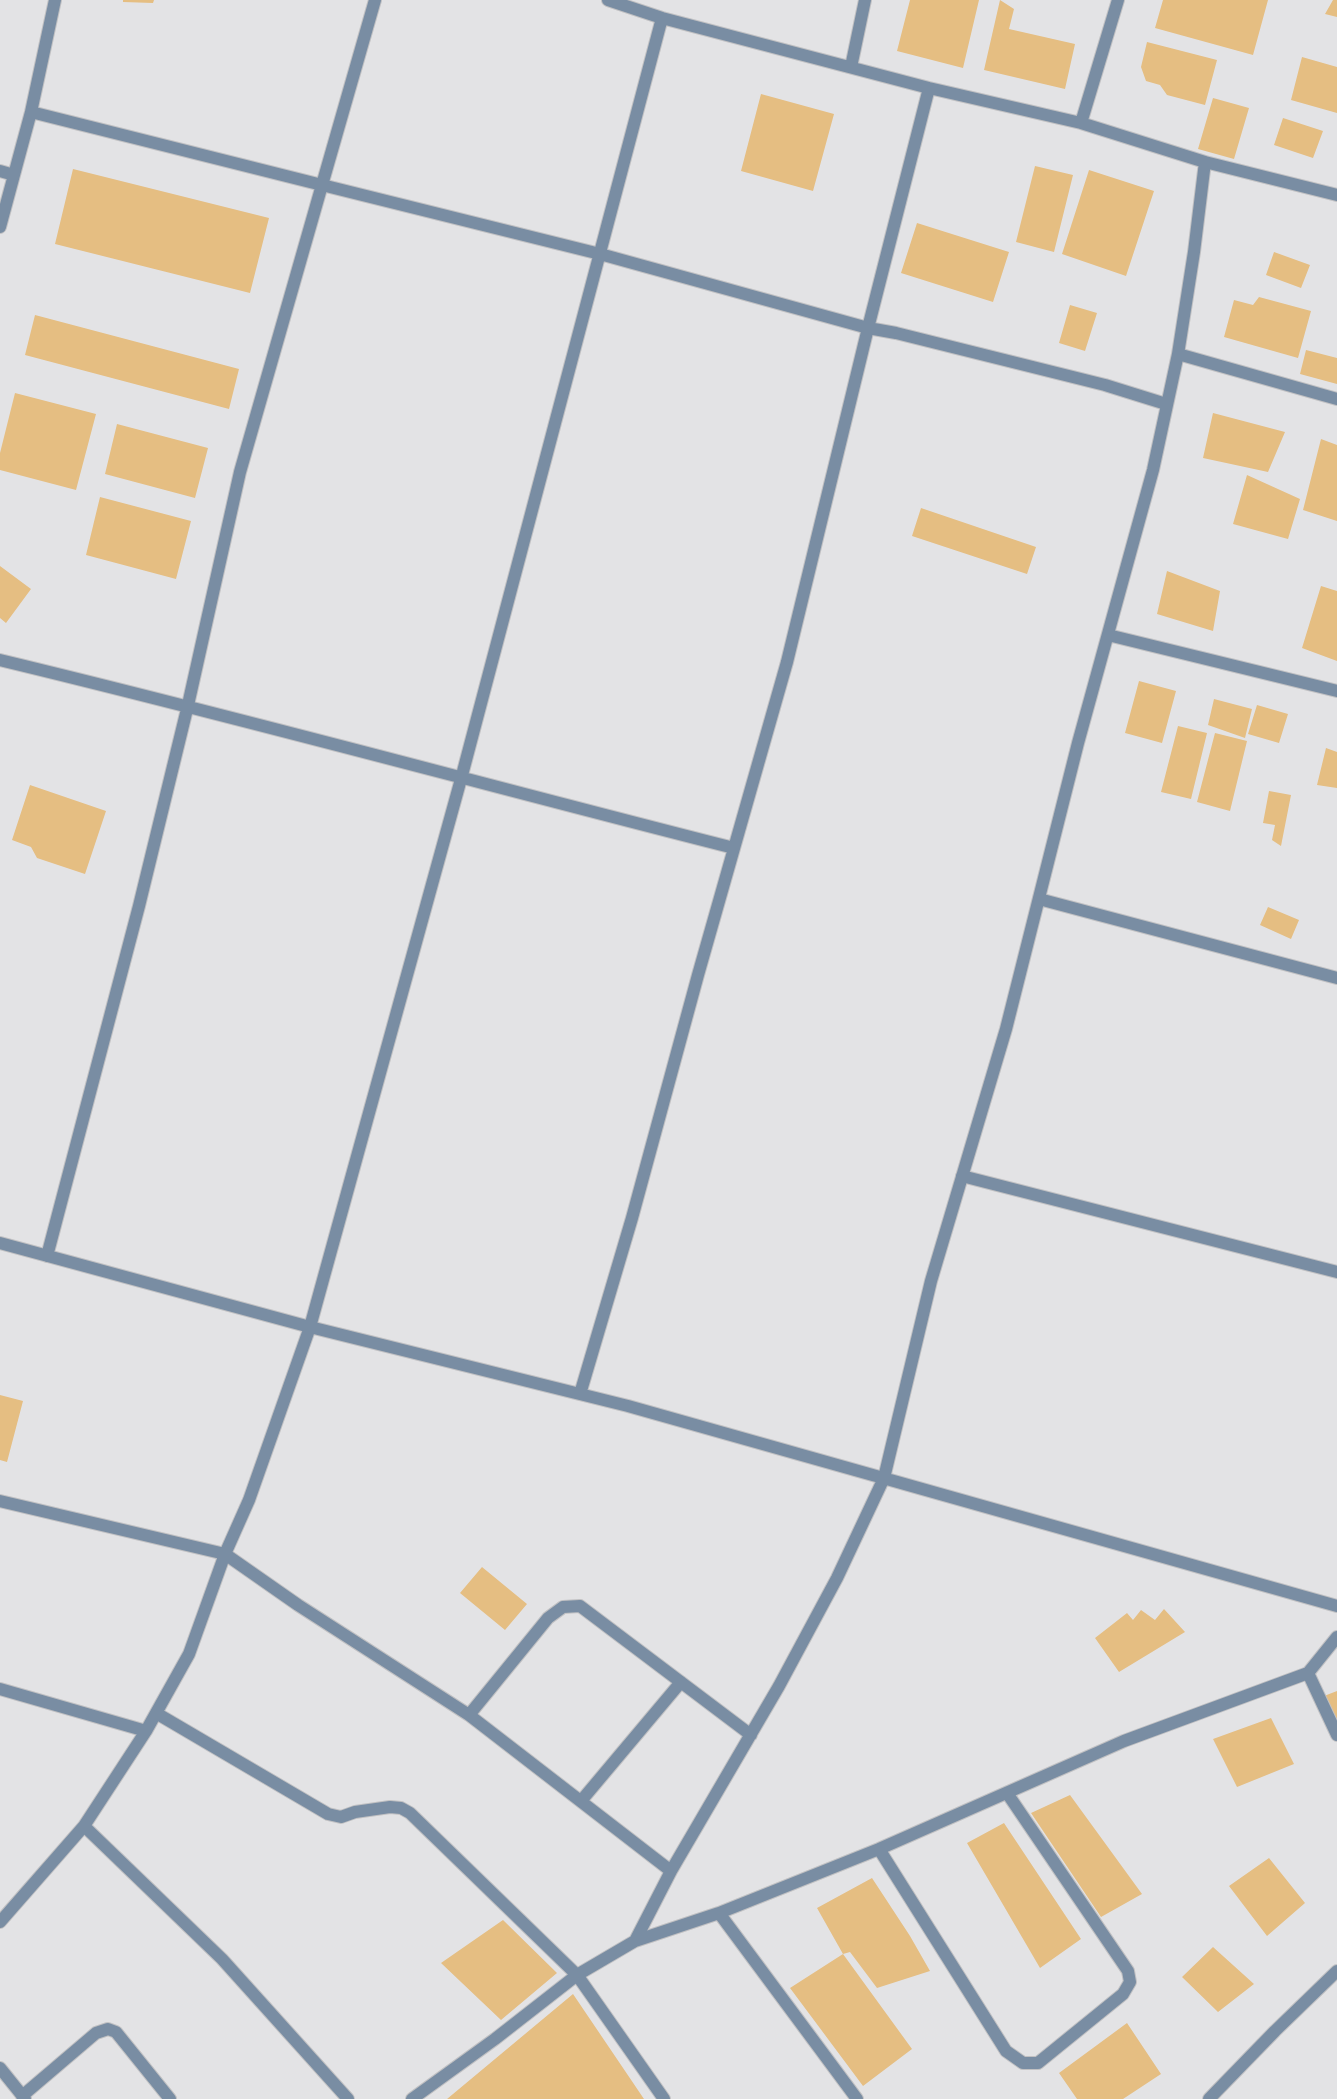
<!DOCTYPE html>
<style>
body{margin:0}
canvas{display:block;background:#e3e3e5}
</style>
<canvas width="1337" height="2099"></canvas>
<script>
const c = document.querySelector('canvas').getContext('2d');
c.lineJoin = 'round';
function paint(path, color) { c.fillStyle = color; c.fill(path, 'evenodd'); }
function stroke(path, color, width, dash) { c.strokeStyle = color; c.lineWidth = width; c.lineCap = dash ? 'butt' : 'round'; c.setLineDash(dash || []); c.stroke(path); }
paint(new Path2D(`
 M123 0H154L153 3 123 2Z
 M910 0H979L963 68 897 51Z
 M1000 0 1014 9 1009 29 1075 44 1065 89 984 70Z
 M1163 0H1268L1253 55 1155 28Z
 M1333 0H1337V17L1325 14Z
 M1147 42 1217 60 1205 105 1167 95 1160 85 1146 81 1141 67Z
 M1302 57 1337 67V113L1291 100Z
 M761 94 834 114 813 191 741 171Z
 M1213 98 1249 108 1234 159 1198 149Z
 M1283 118 1323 131 1313 158 1274 145Z
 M1035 166 1073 175 1054 252 1016 242Z
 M73 169 269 218 250 293 55 244Z
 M1089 170 1154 191 1126 276 1062 254Z
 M917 223 1009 252 993 302 901 273Z
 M1274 252 1310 265 1301 288 1266 275Z
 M1259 297 1311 311 1298 358 1224 337 1234 300 1253 305Z
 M1070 305 1097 313 1085 351 1059 343Z
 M35 315 239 369 229 409 25 355Z
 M1306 350 1337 358V384L1300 374Z
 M15 393 96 414 76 490 0 470V453Z
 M1213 413 1285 432 1268 472 1203 458Z
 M117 424 208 448 195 498 105 474Z
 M1321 439 1337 445V521L1303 510Z
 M1247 475 1300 499 1288 539 1233 524Z
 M100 497 191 521 176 579 86 555Z
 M921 508 1036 547 1027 574 912 536Z
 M0 566 31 589 6 623 0 618Z
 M1167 571 1220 591 1213 631 1157 614Z
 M1321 586 1337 591V661L1302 648Z
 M1139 681 1176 691 1162 743 1125 733Z
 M1214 699 1252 709 1245 738 1208 725Z
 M1257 705 1288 714 1279 743 1248 734Z
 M1178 726 1207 733 1191 799 1161 792Z
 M1215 733 1247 741 1230 811 1197 802Z
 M1326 748 1337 752V788L1317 785Z
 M30 785 106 811 85 874 37 858 31 847 12 840Z
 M1269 791 1291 795 1281 846 1272 840 1275 825 1263 823Z
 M1268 907 1299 920 1291 939 1260 925Z
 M0 1395 23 1401 7 1462 0 1460Z
 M482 1567 527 1604 505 1630 460 1593Z
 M1164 1609 1185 1632 1119 1672 1095 1638 1127 1613 1133 1620 1141 1610 1155 1620Z
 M1337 1691V1724L1324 1696Z
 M1271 1718 1294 1764 1237 1787 1213 1739Z
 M1070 1795 1142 1894 1101 1917 1031 1813Z
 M1004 1823 1081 1939 1040 1968 967 1843Z
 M1269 1858 1305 1903 1267 1936 1229 1886Z
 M872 1878 910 1936 930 1971 877 1988 850 1952 843 1954 817 1908Z
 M503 1920 557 1973 501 2020 441 1963Z
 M1213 1947 1254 1984 1218 2012 1182 1977Z
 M843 1954 912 2049 863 2086 790 1988Z
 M573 1994 644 2099H447Z
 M1127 2023 1161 2074 1123 2099H1077L1059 2073Z`), '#e5be82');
const minor = new Path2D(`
 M608 0 662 18 929 88 1081 123 1205 162
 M851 67 865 0
 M31 112 322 185 375 0
 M1081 123 1118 0
 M0 171 14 175
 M0 227 31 112 55 0
 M1178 354 1337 399
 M1108 635 1337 691
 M0 660C246 719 489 786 734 848
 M1039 899 1337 978
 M962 1176 1337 1272
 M0 1243 310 1327 628 1406 1337 1606
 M47 1256 139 906 188 705 240 472 322 185 600 254 868 328 896 333 1105 385 1166 404
 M580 1394 632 1218 698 975 787 662 868 328 929 88
 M0 1501 225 1554 298 1605 469 1715 671 1871
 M1308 1673 1337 1735
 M0 1689 146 1731
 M156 1713 328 1814 341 1817 355 1812 390 1807 401 1808 410 1813 577 1975 664 2099
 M469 1715 548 1618 563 1607 580 1606 751 1735
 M581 1801 681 1682
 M84 1826 222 1959 348 2099
 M879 1849 1006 2051 1023 2063H1038L1123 1994 1130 1982 1128 1971 1007 1793
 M719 1913 857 2099
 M0 1922 84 1826 146 1731 189 1654 225 1554 249 1500 310 1327 461 779 662 18
 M635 1941 719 1913 879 1849 1124 1741 1308 1673 1337 1637
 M0 2068 25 2099
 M22 2096 96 2033 108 2029 116 2032 170 2099
 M412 2099 495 2039 577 1975 635 1941 671 1871 779 1686 837 1578 884 1478 931 1281 1006 1029 1078 743 1153 470 1178 354 1194 252 1205 162 1337 195
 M1209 2099 1275 2031 1337 1971`);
stroke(minor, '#c1c1c3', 14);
stroke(minor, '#798da3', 12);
</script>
